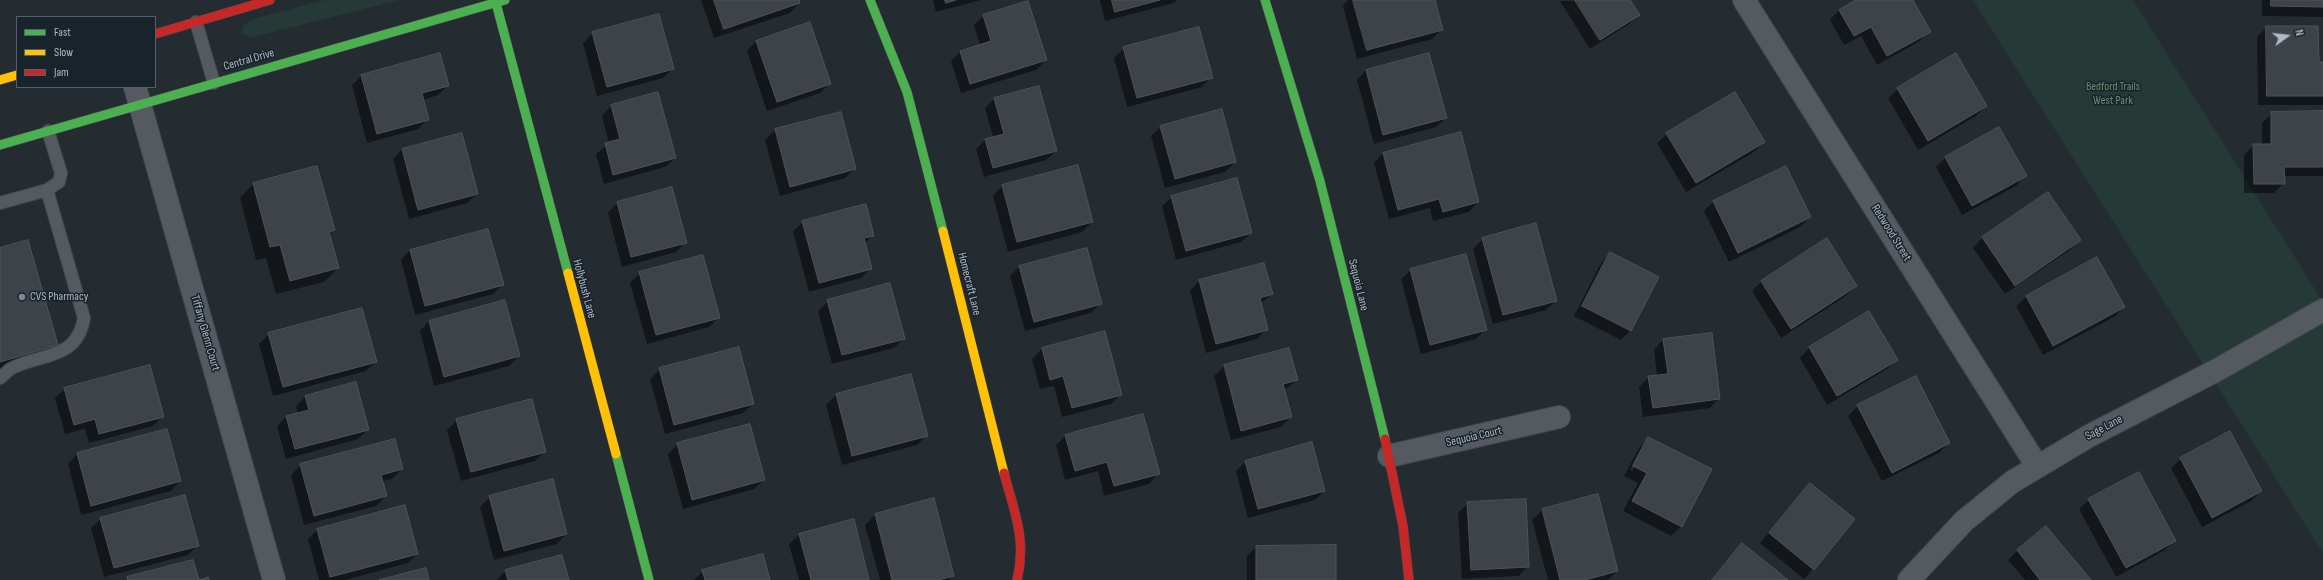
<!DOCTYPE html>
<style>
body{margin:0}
#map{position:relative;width:2323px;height:580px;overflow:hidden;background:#252c31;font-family:"Sofia Sans Condensed",sans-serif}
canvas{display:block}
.legend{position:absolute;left:16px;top:16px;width:140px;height:72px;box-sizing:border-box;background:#19232b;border:1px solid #555f68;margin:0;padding:5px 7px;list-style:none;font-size:12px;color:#aeb9c3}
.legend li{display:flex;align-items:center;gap:8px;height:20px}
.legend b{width:20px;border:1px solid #555f68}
.north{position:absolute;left:2267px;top:16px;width:40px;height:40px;-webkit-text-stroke:3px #19232b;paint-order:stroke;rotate:75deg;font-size:11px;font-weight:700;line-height:16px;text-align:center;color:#aeb9c3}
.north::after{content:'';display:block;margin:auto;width:14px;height:18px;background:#aeb9c3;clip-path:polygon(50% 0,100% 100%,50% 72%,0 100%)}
</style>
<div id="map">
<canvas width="2323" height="580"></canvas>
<ul class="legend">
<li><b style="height:5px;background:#4caf50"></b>Fast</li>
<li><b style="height:5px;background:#ffc107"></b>Slow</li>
<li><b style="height:5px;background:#c62828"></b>Jam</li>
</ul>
<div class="north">N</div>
</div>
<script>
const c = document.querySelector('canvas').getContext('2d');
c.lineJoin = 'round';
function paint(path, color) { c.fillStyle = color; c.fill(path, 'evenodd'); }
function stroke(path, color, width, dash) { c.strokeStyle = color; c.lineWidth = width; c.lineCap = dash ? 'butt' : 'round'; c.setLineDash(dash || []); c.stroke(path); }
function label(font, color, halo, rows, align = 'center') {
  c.font = font + ' "Sofia Sans Condensed",sans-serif'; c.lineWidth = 3; c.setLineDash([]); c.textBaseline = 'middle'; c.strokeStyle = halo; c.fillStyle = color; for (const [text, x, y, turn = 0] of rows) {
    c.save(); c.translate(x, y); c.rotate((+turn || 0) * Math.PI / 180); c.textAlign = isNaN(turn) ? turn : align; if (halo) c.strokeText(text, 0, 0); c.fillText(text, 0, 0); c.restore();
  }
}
paint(new Path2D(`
 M325 0H399L250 38 241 33 243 25 256 18Z
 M1973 0H2133L2323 302V553Z`), '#253937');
paint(new Path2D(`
 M701 0H798L799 3 790 13 714 38Z
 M933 0H981L936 12Z
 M1100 0H1177L1174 3 1105 21Z
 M1348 0H1434L1442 29 1432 39 1357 59 1343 6Z
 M1629 0 1638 15 1629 24 1590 49 1560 1Z
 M1858 0H1912L1929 31 1920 41 1877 65 1861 36 1844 45 1830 20 1839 10Z
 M2262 0H2323V17L2262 16Z
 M983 16 1046 60 1036 70 961 93 951 61 961 51 980 45 974 25Z
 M2267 27 2318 63H2323V105H2258L2257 37Z
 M593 33 673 69 663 78 597 96 583 43Z
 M756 41 830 84 820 93 767 111 747 51Z
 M1124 48 1211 77 1202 87 1127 107 1114 58Z
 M1366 70 1446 118 1436 127 1374 144 1357 80Z
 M362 75 448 86 438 95 423 100 428 119 418 129 367 143 352 85Z
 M1898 89 1986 106 1976 116 1918 150 1888 98Z
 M658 94 675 158 665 167 604 184 596 154 609 143 602 116 611 106Z
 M995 98 1056 151 1046 160 984 177 976 149 986 139 993 137 985 108Z
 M2323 112V176H2283L2284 183 2274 193H2244V155L2254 145H2262V123L2272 113Z
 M840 113 855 169 845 178 780 196 765 140 775 130Z
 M1161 127 1235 162 1225 172 1165 188 1151 136Z
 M1667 134 1763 142 1754 152 1686 192 1657 143Z
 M402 149 477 194 467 203 409 219 393 159Z
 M1383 153 1478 202 1469 212 1433 221 1430 208 1389 219 1374 163Z
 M1945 158 2025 176 2016 186 1962 215 1936 167Z
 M253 184 333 230 329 234 338 268 324 282 276 294 266 258 256 260 240 198Z
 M1002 186 1092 222 1082 232 1008 252 993 196Z
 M671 189 686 242 676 252 622 267 608 213 617 203Z
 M2048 193 2079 240 2070 250 2005 294 1973 248 1982 238Z
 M1172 197 1251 233 1241 242 1176 260 1162 206Z
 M1714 201 1810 217 1800 227 1729 262 1704 211Z
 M803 222 873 235 864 244 871 268 861 278 809 292 793 231Z
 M1483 239 1556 301 1546 310 1493 324 1473 249Z
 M1826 240 1856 286 1846 296 1781 338 1752 291 1761 282Z
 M0 249 57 344 40 361 0 373Z
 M410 250 502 285 493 294 415 315 401 260Z
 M1610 253 1630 331 1621 340 1574 316 1601 263Z
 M2097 258 2124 307 2114 317 2043 355 2016 306 2026 297Z
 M1263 264 1272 294 1260 304 1267 329 1257 339 1206 353 1190 291 1199 281Z
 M1020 266 1101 303 1091 313 1025 331 1010 276Z
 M1411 270 1485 330 1476 339 1421 354 1401 279Z
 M640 273 719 317 709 327 647 344 630 283Z
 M828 301 904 338 894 348 832 364 818 311Z
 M1869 312 1897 359 1887 369 1827 405 1800 358 1809 348Z
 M429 321 519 356 509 366 434 386 420 331Z
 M1104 332 1121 394 1111 404 1062 417 1054 386 1040 389 1032 359 1042 349Z
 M269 334 376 362 366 371 273 396 259 344Z
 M1663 340 1719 398 1710 408 1643 417 1639 387 1649 377 1657 376 1654 350Z
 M1288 349 1297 380 1283 391 1290 417 1281 427 1231 440 1214 376 1224 366Z
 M660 369 753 404 743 413 665 434 650 379Z
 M911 375 927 435 917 445 842 465 826 405 836 395Z
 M65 389 163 416 153 426 89 443 85 429 65 434 55 398Z
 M305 397 368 429 358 439 286 459 277 426 287 416 298 414 296 406Z
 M1858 406 1949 443 1939 453 1882 481 1848 416Z
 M457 420 545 451 535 461 461 481 447 430Z
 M167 430 180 481 171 491 81 515 68 464 77 454Z
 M1065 436 1158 474 1149 484 1104 496 1098 471 1065 480 1056 445Z
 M1649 438 1710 469 1681 526 1671 536 1623 511 1638 483 1624 476 1639 448ZM1642 448H1644L1632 471 1630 470Z
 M678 444 764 480 754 489 683 509 668 454Z
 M2181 459 2261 491 2251 501 2202 527 2171 468Z
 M1246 461 1324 491 1315 500 1248 518 1236 471Z
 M301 465 402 469 392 479 382 481 386 496 376 506 304 525 291 475Z
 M1810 484 1813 569 1804 579 1760 543Z
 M1598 496 1617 571 1608 580H1588L1607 575V573L1580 580H1548L1532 520 1542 510Z
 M490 497 566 534 557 544 494 560 480 507Z
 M933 500 953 575 948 580H880L865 525 875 515Z
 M2089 500 2175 541 2165 550 2116 577 2079 509Z
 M1468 503 1528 566 1519 576 1462 579 1458 513Z
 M101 519 198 545 188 555 104 577 91 528Z
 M318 529 417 554 408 563 345 580H319L308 539Z
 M799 535 868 580H799L789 544Z
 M1742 544 1787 580H1711Z
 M1256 547 1335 580H1247V556Z
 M2018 550 2090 580H2025L2008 560Z
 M505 571 568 580H497Z
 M703 571 769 580H694Z`), '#0007');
const building = new Path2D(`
 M714 0H799L800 3 724 29Z
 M945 0H956L946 3Z
 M1112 0H1160L1115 12Z
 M1353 0H1435L1443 30 1367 50Z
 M1575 0H1630L1640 15 1600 40Z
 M1856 0H1913L1931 32 1887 56 1871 27 1854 36 1839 10Z
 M2271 0H2323V7L2271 6Z
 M1028 1 1047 60 970 84 960 51 991 41 983 15Z
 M659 14 674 69 607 87 592 32Z
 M810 22 831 84 777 102 756 41Z
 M2266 26H2318L2319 62H2323V96H2267Z
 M1199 27 1213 78 1137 98 1123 47Z
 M440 53 449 86 422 93 429 120 377 134 361 75Z
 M1429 53 1447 118 1383 135 1366 70Z
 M1956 53 1987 106 1928 141 1897 88Z
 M1039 86 1057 151 993 168 985 139 1004 134 994 98Z
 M658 92 676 158 613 175 605 143 620 139 611 105Z
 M1735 92 1765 142 1696 183 1666 133Z
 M1222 109 1236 162 1175 179 1160 126Z
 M2323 111V167H2284L2285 184H2254L2253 144H2271V112Z
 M841 112 856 169 790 187 775 129Z
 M1999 127 2027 176 1972 206 1945 157Z
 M1461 132 1479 202 1443 212 1439 199 1398 210 1383 153Z
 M462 133 478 194 418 210 402 149Z
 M1078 165 1093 222 1017 242 1002 185Z
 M317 166 335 230 329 232 339 268 290 281 280 245 270 247 253 183Z
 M1786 166 1811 217 1738 253 1713 201Z
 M1237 178 1252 233 1186 251 1171 196Z
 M672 187 687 243 631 257 617 202Z
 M2048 192 2081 240 2015 286 1982 237Z
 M866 204 874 236 864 238 872 269 819 283 802 221Z
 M1536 223 1557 301 1503 315 1482 238Z
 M488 229 504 285 425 306 410 250Z
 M1827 238 1857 286 1791 329 1761 281Z
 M28 240 58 345 0 362V248Z
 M1087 248 1102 304 1034 322 1019 266Z
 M1610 252 1659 277 1631 331 1582 306Z
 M1466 254 1487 330 1430 345 1410 269Z
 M703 255 720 318 656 335 639 272Z
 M2097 257 2125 307 2053 346 2026 296Z
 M1264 263 1273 294 1260 298 1268 330 1216 344 1199 280Z
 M890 283 905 339 842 355 827 300Z
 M505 300 520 356 444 377 429 321Z
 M362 308 377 362 283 387 268 333Z
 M1869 311 1898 360 1837 396 1809 347Z
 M1105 331 1122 395 1072 408 1063 376 1050 380 1042 348Z
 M1712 333 1720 399 1653 408 1648 376 1668 374 1663 339Z
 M739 347 754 404 674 425 659 368Z
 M1289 348 1298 380 1283 384 1292 417 1241 431 1224 365Z
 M150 365 164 417 99 434 95 419 74 425 64 388Z
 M911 374 928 436 852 456 836 394Z
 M1916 376 1950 443 1892 473 1857 405Z
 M356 382 369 430 295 449 286 416 309 410 305 396Z
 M532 399 546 452 471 472 456 419Z
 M1143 414 1160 474 1114 486 1107 462 1075 471 1065 435Z
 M750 424 765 480 692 500 677 443Z
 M167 429 181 481 91 506 77 453Z
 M2230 431 2262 491 2212 518 2180 458Z
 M1648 437 1712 469 1682 527 1632 501 1647 473 1633 466Z
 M395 439 403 469 381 475 387 496 314 516 300 464Z
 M1312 442 1325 491 1258 509 1245 461Z
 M2139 472 2176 541 2126 568 2088 499Z
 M553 479 567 534 504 551 489 496Z
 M1810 483 1855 519 1814 570 1769 533Z
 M1598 494 1618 571 1584 580H1560L1542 509Z
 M185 495 199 546 114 568 100 518Z
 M934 498 954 576 938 580H892L875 514Z
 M1526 499 1529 567 1471 570 1467 502Z
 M405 505 418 554 330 577 317 529Z
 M854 519 869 580H811L799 534Z
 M2046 526 2091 580H2040L2017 550Z
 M1742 543 1788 580H1712Z
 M1336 545V580H1256V546Z
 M763 554 770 580H705L702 570Z
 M562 555 569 580H508L505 570Z
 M193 560 199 580 208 577 209 580H128L127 577Z
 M426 568 429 580H379Z`);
paint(building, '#3d4348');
stroke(building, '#4d5459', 1);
const lane = new Path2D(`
 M196 22 214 83
 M0 203 47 190 59 182 61 173 48 131
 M0 378C4 375 8 370 12 368 42 353 77 360 84 318L47 190`);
const street = new Path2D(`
 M1744 0 2037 466
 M135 87 274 580
 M1389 456 1559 417
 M1909 580 1964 521 2012 482 2089 436 2217 370 2323 310`);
const fast = new Path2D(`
 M870 0 907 92 943 231
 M1265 0 1320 181 1385 439
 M496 3 568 273
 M0 145 505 0
 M616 454 649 580`);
const slow = new Path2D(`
 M0 80 17 75
 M943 231 1004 473
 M568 273 616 454`);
const jam = new Path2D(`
 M155 34 270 0
 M1385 439 1403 526 1409 580
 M1004 473C1014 511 1027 540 1017 580`);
stroke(lane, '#42484c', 14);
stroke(street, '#42484c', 24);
stroke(fast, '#42484c', 10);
stroke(slow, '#42484c', 10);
stroke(jam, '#42484c', 10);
stroke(lane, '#555a60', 12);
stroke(street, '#555a60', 22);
stroke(fast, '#4caf50', 9);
stroke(slow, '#ffc107', 9);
stroke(jam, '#c62828', 9);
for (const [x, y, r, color] of [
 [22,297,4,"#7e8890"]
]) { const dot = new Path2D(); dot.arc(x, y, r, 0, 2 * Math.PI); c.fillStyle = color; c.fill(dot); stroke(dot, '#19232b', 1.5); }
label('12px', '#aeb9c3', '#19232b', [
 ["Central Drive",249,60,-16],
 ["Redwood Street",1891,233,58],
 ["Homecraft Lane",969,284,76],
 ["Sequoia Lane",1358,285,76],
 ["Hollybush Lane",584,289,75],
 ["Tiffany Glenn Court",205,333,74],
 ["Sage Lane",2104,428,-28],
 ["Sequoia Court",1474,437,-13]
]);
label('12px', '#67936a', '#19232b', [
 ["Bedford Trails",2113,87],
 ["West Park",2113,101]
]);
label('12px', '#aeb9c3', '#19232b', [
 ["CVS Pharmacy",30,297]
], 'left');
</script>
